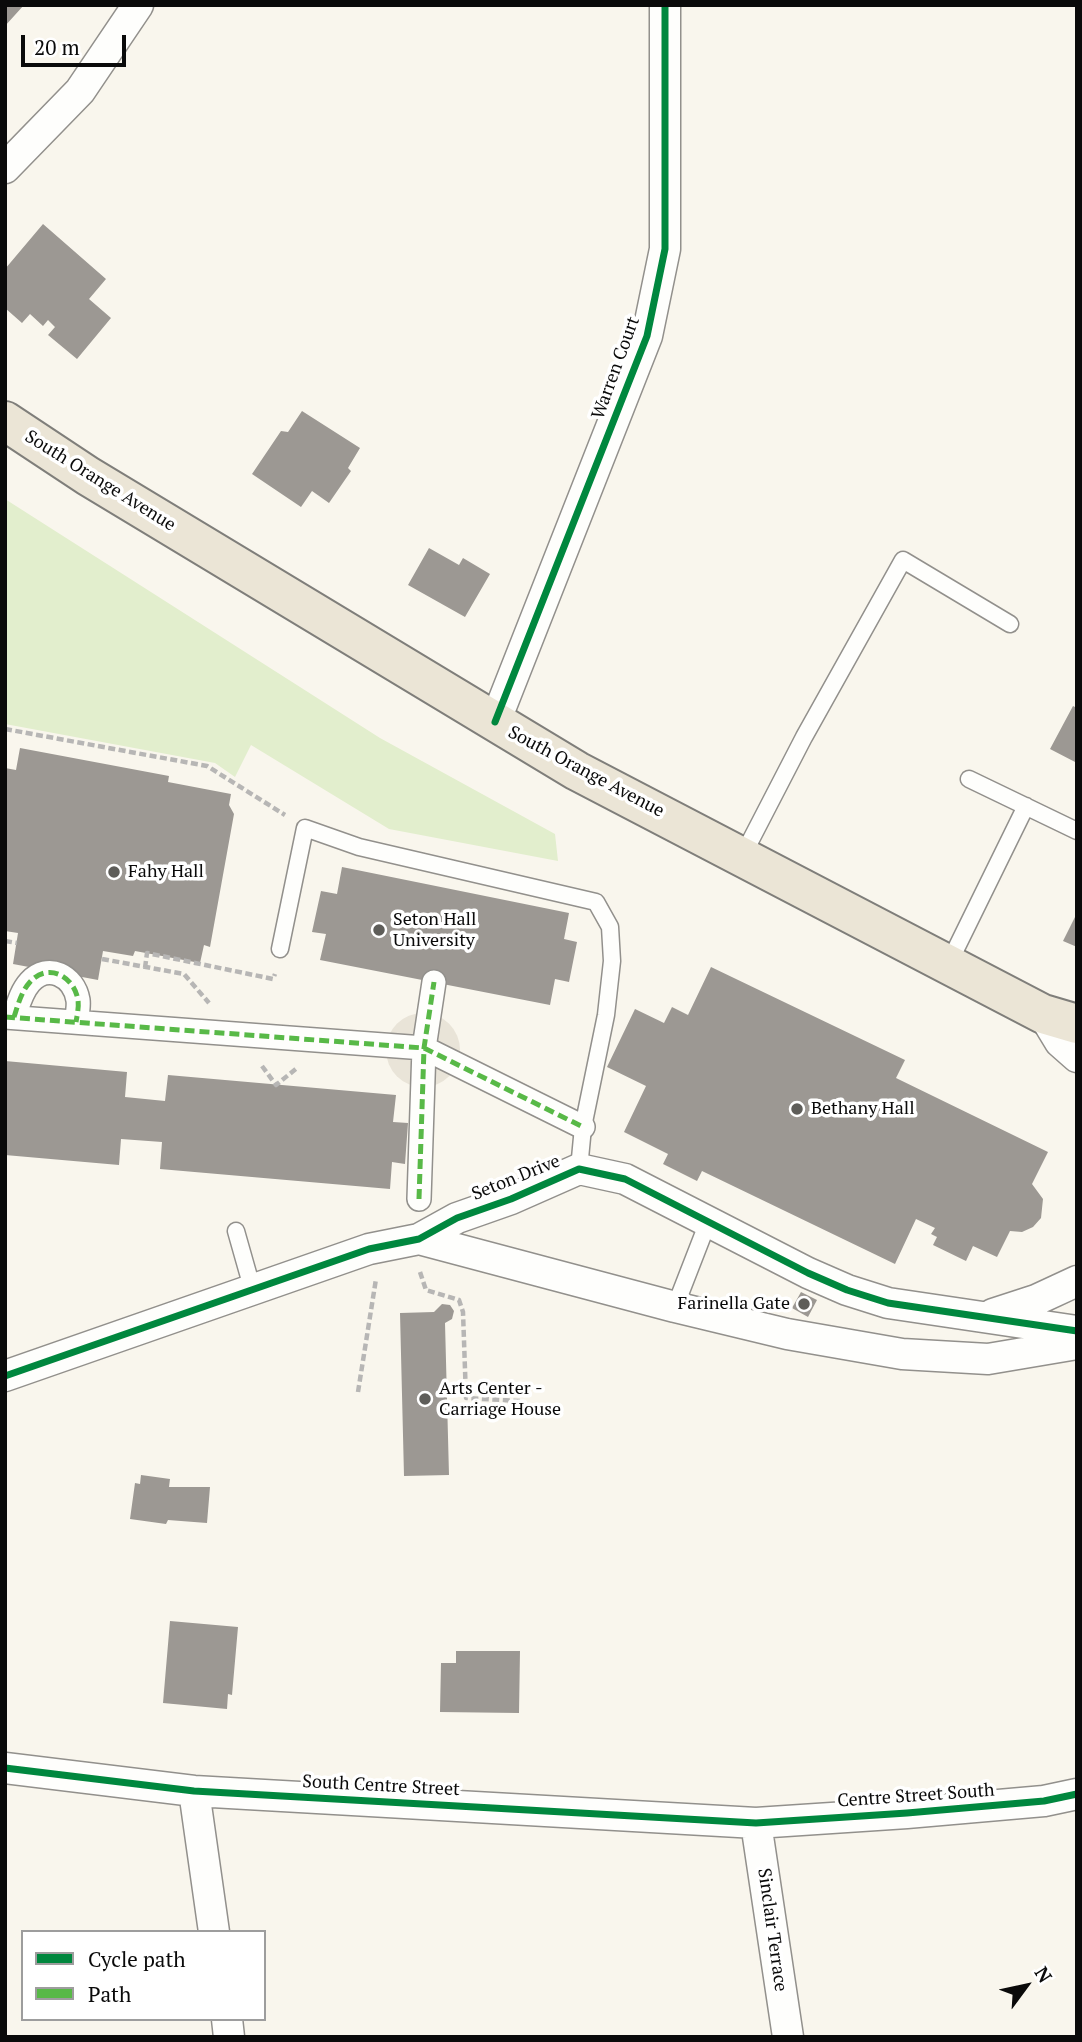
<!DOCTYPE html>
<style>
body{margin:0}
#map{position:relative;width:1082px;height:2042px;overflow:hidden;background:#f9f6ed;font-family:"PT Serif",serif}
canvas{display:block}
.frame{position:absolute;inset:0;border:7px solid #0a0a0a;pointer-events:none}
.legend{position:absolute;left:21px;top:1930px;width:245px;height:91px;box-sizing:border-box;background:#fff;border:2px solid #9d9d9d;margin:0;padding:9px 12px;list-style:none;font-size:21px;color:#0a0a0a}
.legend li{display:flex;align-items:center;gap:14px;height:35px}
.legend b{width:35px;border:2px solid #9d9d9d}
.north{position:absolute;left:991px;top:1951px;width:70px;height:70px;-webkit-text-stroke:5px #fff;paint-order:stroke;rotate:57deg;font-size:19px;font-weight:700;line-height:28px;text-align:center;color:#0a0a0a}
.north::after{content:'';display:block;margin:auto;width:24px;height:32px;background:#0a0a0a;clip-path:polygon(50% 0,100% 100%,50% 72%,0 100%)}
.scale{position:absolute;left:21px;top:35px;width:105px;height:32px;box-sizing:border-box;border:4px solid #0a0a0a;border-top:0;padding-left:9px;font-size:21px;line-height:24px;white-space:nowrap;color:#0a0a0a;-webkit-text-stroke:5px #fff;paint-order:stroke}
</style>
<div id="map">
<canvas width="1082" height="2042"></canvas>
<div class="frame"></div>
<ul class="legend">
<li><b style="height:9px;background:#00873e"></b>Cycle path</li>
<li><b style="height:9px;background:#58b947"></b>Path</li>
</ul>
<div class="north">N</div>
<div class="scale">20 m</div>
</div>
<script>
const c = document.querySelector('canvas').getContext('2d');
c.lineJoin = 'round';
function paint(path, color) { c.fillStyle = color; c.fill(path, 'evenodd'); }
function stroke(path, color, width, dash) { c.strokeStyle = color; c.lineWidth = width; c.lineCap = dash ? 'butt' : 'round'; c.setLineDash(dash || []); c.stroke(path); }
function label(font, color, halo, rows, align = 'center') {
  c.font = font + ' "PT Serif",serif'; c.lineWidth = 7; c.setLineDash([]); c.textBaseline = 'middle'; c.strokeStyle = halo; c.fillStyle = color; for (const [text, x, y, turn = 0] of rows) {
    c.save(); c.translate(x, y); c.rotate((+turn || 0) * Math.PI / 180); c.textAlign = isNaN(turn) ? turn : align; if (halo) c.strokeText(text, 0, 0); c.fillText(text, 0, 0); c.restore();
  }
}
paint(new Path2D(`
 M5 499 380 738 555 834 558 861 389 829 251 745 235 777 215 763 5 724Z`), '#e2eecd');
paint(new Path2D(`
 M386 1050a37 37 0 1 1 74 0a37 37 0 1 1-74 0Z`), '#e9e4d8');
paint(new Path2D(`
 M5 5H24L5 26Z
 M43 224 106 279 89 299 111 318 77 359 48 335 55 327 48 320 43 326 30 314 22 323 5 308V269Z
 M302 411 360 448 348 468 351 471 329 503 312 491 301 507 252 474 281 431 288 432Z
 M429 548 459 565 463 558 490 574 465 617 408 585Z
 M1073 706 1077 708V763L1050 749Z
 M20 748 169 776 168 782 231 794 229 805 234 814 210 947 204 945 200 963 135 951 133 956 103 951 98 980 13 964 18 933 5 931V768L16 770Z
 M342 867 569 913 564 939 577 942 569 982 555 979 550 1005 320 960 326 934 312 932 321 891 337 894Z
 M1077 913V947L1063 941Z
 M711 967 905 1060 896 1078 1048 1152 1032 1184 1043 1199 1041 1218 1033 1227 1022 1232 1010 1231 997 1257 973 1246 966 1261 933 1245 937 1237 931 1234 935 1228 916 1219 895 1264 702 1171 697 1181 663 1164 668 1154 624 1132 646 1086 607 1067 635 1009 664 1023 672 1007 688 1015Z
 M5 1061 127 1072 125 1097 165 1101 168 1075 396 1095 393 1122 408 1123 405 1164 392 1162 390 1189 160 1169 162 1142 121 1139 119 1165 5 1155Z
 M801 1292 817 1300 808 1317 792 1308Z
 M442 1304 450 1305 454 1311 452 1319 445 1323 449 1475 404 1476 400 1313 434 1312Z
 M141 1475 170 1479 169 1487H210L207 1523 168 1520 166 1524 130 1519 135 1483 140 1484Z
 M170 1621 238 1627 232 1695 228 1694 227 1709 163 1703Z
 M456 1651H520L519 1713 440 1712 441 1663H456Z`), '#9c9893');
const service = new Path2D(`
 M969 779 1077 831
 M742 857 804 737 903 560 1010 624
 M280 949 305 828 359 847 596 902 610 927 612 961 606 1015 583 1127 579 1169
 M948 965 1026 806
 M236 1231 253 1291
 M675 1307 708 1222`);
const pedestrian = new Path2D(`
 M5 1017 424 1048 583 1127
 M14 1017C18 1005 21 992 30 982 48 962 74 976 78 1000 79 1007 77 1016 76 1022
 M419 1199 424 1048 434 982`);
const minor = new Path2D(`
 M5 168 80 91 138 5
 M495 722 647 336 665 249V5
 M1043 1014 1060 1042 1077 1057
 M419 1239 675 1307 787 1334 902 1354 988 1359 1077 1344
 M993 1314 1036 1300 1077 1281
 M5 1376 369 1249 419 1239 457 1218 511 1199 579 1169 625 1179 808 1273 847 1290 888 1303 1077 1331
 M5 1768 194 1791 756 1823 907 1813 1044 1801 1077 1794
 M194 1791 214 1932
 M756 1823 788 2037
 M227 2019 229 2037`);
const primary = new Path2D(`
 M5 421 88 476 577 771 1043 1014 1077 1024`);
stroke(service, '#92908c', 19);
stroke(pedestrian, '#92908c', 26);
stroke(minor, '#92908c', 33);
stroke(primary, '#7f7e7a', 42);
stroke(new Path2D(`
 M5 729 207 766 285 815
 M5 941 17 943
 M102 959 184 974 209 1003
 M145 968 147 953 273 979 275 974
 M262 1066 276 1085 297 1068
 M420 1272 426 1290 459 1300 463 1312 466 1398 520 1401
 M358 1392 376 1279`), '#b7b6b5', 4.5, [7, 3.5]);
stroke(service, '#fefefc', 16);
stroke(pedestrian, '#fefefc', 23);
stroke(minor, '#fefefc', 30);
stroke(primary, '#ebe5d6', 38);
stroke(new Path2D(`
 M5 1017 424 1048 583 1127
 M14 1017C18 1005 21 992 30 982 48 962 74 976 78 1000 79 1007 77 1016 76 1022
 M419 1199 424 1048 434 982`), '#58b947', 5, [10, 5]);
stroke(new Path2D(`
 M495 722 647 336 665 249V5
 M5 1376 369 1249 419 1239 457 1218 511 1199 579 1169 625 1179 808 1273 847 1290 888 1303 1077 1331
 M5 1768 194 1791 756 1823 907 1813 1044 1801 1077 1794`), '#00873e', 7);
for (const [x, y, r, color] of [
 [114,872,7,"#5e5d59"],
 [379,930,7,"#5e5d59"],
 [797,1109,7,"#5e5d59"],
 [804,1304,7,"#5e5d59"],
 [425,1399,7,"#5e5d59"]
]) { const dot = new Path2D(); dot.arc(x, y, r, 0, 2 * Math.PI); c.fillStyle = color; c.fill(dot); stroke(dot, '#fff', 2.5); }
label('18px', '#0a0a0a', '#fff', [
 ["Warren Court",616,368,-70],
 ["South Orange Avenue",100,481,32],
 ["South Orange Avenue",586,772,28],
 ["Seton Drive",516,1178,-22],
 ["South Centre Street",381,1786,3],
 ["Centre Street South",916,1796,-4],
 ["Sinclair Terrace",772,1930,82]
]);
label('18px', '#0a0a0a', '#fff', [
 ["Fahy Hall",128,872],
 ["Seton Hall",393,920],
 ["University",393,941],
 ["Bethany Hall",811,1109],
 ["Farinella Gate",790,1304,"right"],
 ["Arts Center -",439,1389],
 ["Carriage House",439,1410]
], 'left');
</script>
